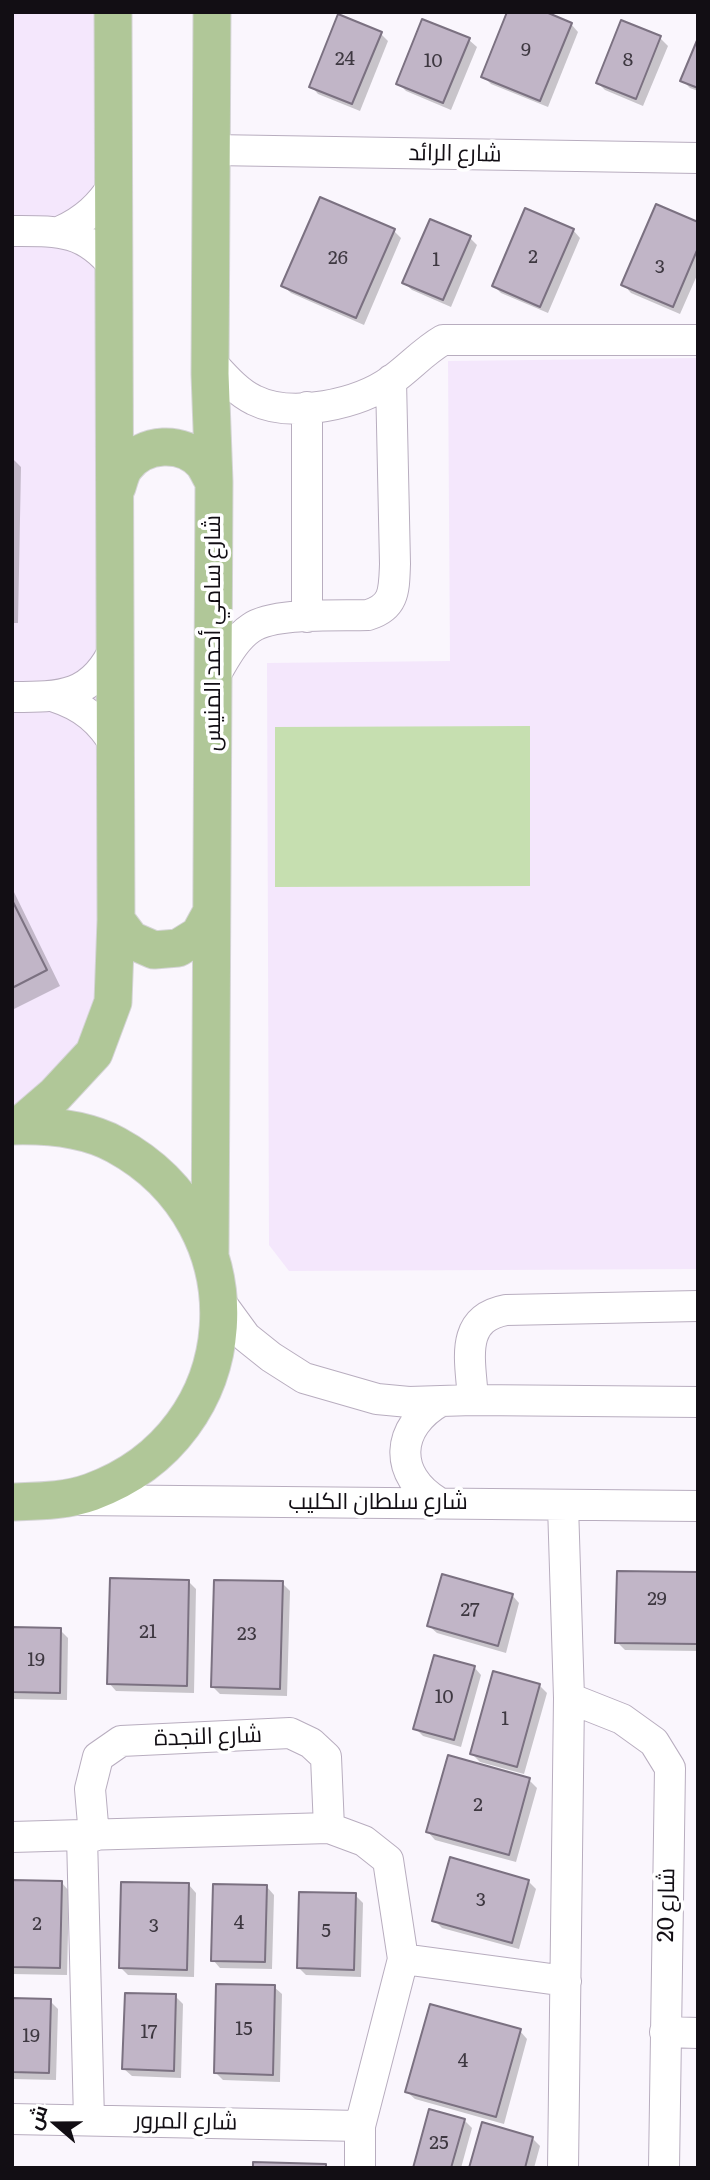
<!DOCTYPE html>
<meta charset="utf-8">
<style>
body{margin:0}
#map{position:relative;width:710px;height:2180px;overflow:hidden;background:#faf6fd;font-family:Literata,Cairo,serif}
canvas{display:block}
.frame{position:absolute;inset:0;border:14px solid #120e14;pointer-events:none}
.north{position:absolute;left:21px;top:2089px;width:70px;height:70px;-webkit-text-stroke:5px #fff;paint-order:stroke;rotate:290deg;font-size:19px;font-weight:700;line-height:28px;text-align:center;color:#120e14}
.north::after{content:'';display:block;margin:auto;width:24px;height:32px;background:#120e14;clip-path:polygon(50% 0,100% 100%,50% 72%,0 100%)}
</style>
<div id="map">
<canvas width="710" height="2180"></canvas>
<div class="frame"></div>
<div class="north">ش</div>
</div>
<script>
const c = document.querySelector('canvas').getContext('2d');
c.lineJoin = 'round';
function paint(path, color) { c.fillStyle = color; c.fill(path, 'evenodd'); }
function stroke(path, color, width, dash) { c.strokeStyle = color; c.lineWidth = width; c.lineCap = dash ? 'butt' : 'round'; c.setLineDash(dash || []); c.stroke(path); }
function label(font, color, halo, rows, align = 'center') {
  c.font = font + ' Literata,Cairo,serif'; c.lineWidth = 7; c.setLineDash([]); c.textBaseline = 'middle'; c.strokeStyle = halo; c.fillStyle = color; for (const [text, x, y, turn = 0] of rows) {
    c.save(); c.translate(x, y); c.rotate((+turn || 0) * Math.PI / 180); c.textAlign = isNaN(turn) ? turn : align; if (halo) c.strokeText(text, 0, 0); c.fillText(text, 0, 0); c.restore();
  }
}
paint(new Path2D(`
 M12 12H113V1002L12 1126Z
 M698 358V1269L289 1271 269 1245 267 663 450 661 448 361Z`), '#f4e7fc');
paint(new Path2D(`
 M530 726V886L275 887V727Z`), '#c6dfb0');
paint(new Path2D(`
 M622 23 660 38 668 46 643 106 605 90 598 83Z
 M571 24 578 32 548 107 491 84 483 76Z
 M381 34 388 41 360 111 318 94 311 86Z
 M469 40 477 47 451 110 406 91 398 83Z
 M698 42V91L690 88 682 80Z
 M698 224V273L680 314 631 293 624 285Z
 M573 230 580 238 548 313 501 293 494 286Z
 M394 231 401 238 364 325 291 293 283 286Z
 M470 238 477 245 451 307 412 290 404 283Z
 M12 458 21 467 18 623H12Z
 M12 888 60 986 12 1010Z
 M698 1574V1651L625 1650 617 1642Z
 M189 1582 196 1589 194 1693 116 1691 109 1683Z
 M282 1583 290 1591 287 1696 220 1694 213 1687Z
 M512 1595 519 1603 506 1653 437 1633 429 1626Z
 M12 1629 60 1630 68 1638 67 1700 12 1699Z
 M474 1667 481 1675 461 1747 423 1736 415 1728Z
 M539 1685 547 1693 524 1774 480 1762 472 1754Z
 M529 1780 537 1788 516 1862 435 1840 428 1832Z
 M528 1881 536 1889 519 1949 442 1928 434 1920Z
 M12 1882 62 1883 69 1891 67 1975 12 1974Z
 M189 1885 196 1893 194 1977 128 1975 120 1967Z
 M267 1887 274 1895 272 1969 220 1968 213 1960Z
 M355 1895 363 1903 361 1977 306 1975 299 1968Z
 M274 1987 282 1994 280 2082 223 2080 215 2072Z
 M175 1996 183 2004 181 2078 132 2076 124 2069Z
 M12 2000 50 2001 58 2009 56 2080 12 2079Z
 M520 2031 527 2039 504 2124 415 2099 407 2092Z
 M464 2120 472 2128 461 2168H415Z
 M532 2138 540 2146 534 2168H471Z`), '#0003');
const building = new Path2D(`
 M507 12H546L572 23 540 101 481 77Z
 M338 14 382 32 352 104 309 87Z
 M422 19 470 38 443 103 396 84Z
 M621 20 661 36 636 99 596 83Z
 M698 38V88L680 81Z
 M320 197 395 229 356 318 281 286Z
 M656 204 698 222V248L673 307 621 285Z
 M525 208 574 229 540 307 492 286Z
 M430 219 471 236 443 300 402 283Z
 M12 900 47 970 12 988Z
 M617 1571 698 1572 697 1644 615 1643Z
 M442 1574 513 1594 498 1646 427 1626Z
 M110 1578 189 1580 187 1686 107 1684Z
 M214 1580 283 1581 280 1689 211 1687Z
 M12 1627 61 1628 60 1693 12 1692Z
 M434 1655 475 1666 454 1740 413 1729Z
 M493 1671 540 1684 517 1767 470 1754Z
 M448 1755 530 1778 509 1855 426 1832Z
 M450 1857 529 1880 512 1943 432 1921Z
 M12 1880 62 1881 60 1968 12 1967Z
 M121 1882 189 1883 187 1970 119 1968Z
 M213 1884 267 1885 265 1962 211 1961Z
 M299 1892 356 1893 354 1970 297 1968Z
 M216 1984 275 1985 273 2075 214 2073Z
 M125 1993 176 1994 174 2071 122 2069Z
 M12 1998 51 1999 49 2073 12 2072Z
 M430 2004 521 2029 496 2117 405 2092Z
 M429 2109 465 2119 451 2168H413Z
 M482 2122 533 2137 525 2168H469Z
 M253 2162 326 2164V2168H253Z`);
paint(building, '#c1b5c7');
stroke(building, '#7b7181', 2);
const minor = new Path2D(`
 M213 150 698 158
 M12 231C57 231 84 229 114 267
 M61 231C85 220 100 206 114 184
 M210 361C223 375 237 392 254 400 292 419 359 404 392 380 410 367 424 351 443 340H698
 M307 407V617
 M212 680C223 663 233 640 251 628 274 612 338 616 368 615 395 607 394 590 395 564L391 380
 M12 697C61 697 93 697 115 647
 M55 697C83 706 101 721 116 747
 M219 1300 246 1337 271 1357 304 1378 377 1399 409 1402 473 1400 698 1402
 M473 1400C471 1362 458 1319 506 1310L698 1306
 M76 1500 698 1506
 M438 1502C393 1475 395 1427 441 1401
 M569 1698 622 1719 654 1742 670 1768 664 2168
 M82 1836 89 2120
 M94 1836 90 1789 98 1757 121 1741 290 1733 311 1743 326 1757 329 1828
 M12 1837 329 1828 364 1841 388 1860 403 1959 360 2126V2168
 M403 1959 566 1981
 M665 2032 698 2033
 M12 2119 360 2126
 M563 2168 569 1698 563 1505`);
const major = new Path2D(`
 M117 487C119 481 121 472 125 467 143 442 183 440 203 463 207 468 210 476 214 482
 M116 920 131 940 154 950 178 948 199 935 211 913
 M12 1126C47 1125 85 1128 116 1145 263 1225 250 1434 91 1492 66 1501 39 1501 12 1502
 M19 1126 55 1095 94 1053 113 1002 116 920 113 12
 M210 1253 214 482 210 374 212 12`);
stroke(minor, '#b8adbf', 32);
stroke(major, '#d4d4d5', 39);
stroke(minor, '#fff', 30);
stroke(major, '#b0c798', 37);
label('19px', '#3e3841', null, [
 ["9",526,50],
 ["24",345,59],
 ["8",628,60],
 ["10",433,61],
 ["2",533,257],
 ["26",338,258],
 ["1",436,260],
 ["3",660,267],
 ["29",657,1599],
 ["27",470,1610],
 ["21",148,1632],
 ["23",247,1634],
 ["19",36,1660],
 ["10",444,1697],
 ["1",505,1719],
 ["2",478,1805],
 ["3",481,1900],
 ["4",239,1923],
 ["2",37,1924],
 ["3",154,1926],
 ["5",326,1931],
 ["15",244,2029],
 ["17",149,2032],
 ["19",31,2036],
 ["4",463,2061],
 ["25",439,2143]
]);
label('23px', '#120e14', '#fff', [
 ["شارع الرائد",455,154,1],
 ["شارع سامي أحمد المنيس",213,633,-90],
 ["شارع سلطان الكليب",378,1502],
 ["شارع النجدة",208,1737,-2],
 ["شارع 20",667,1905,-89],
 ["شارع المرور",186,2122,1]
]);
</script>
